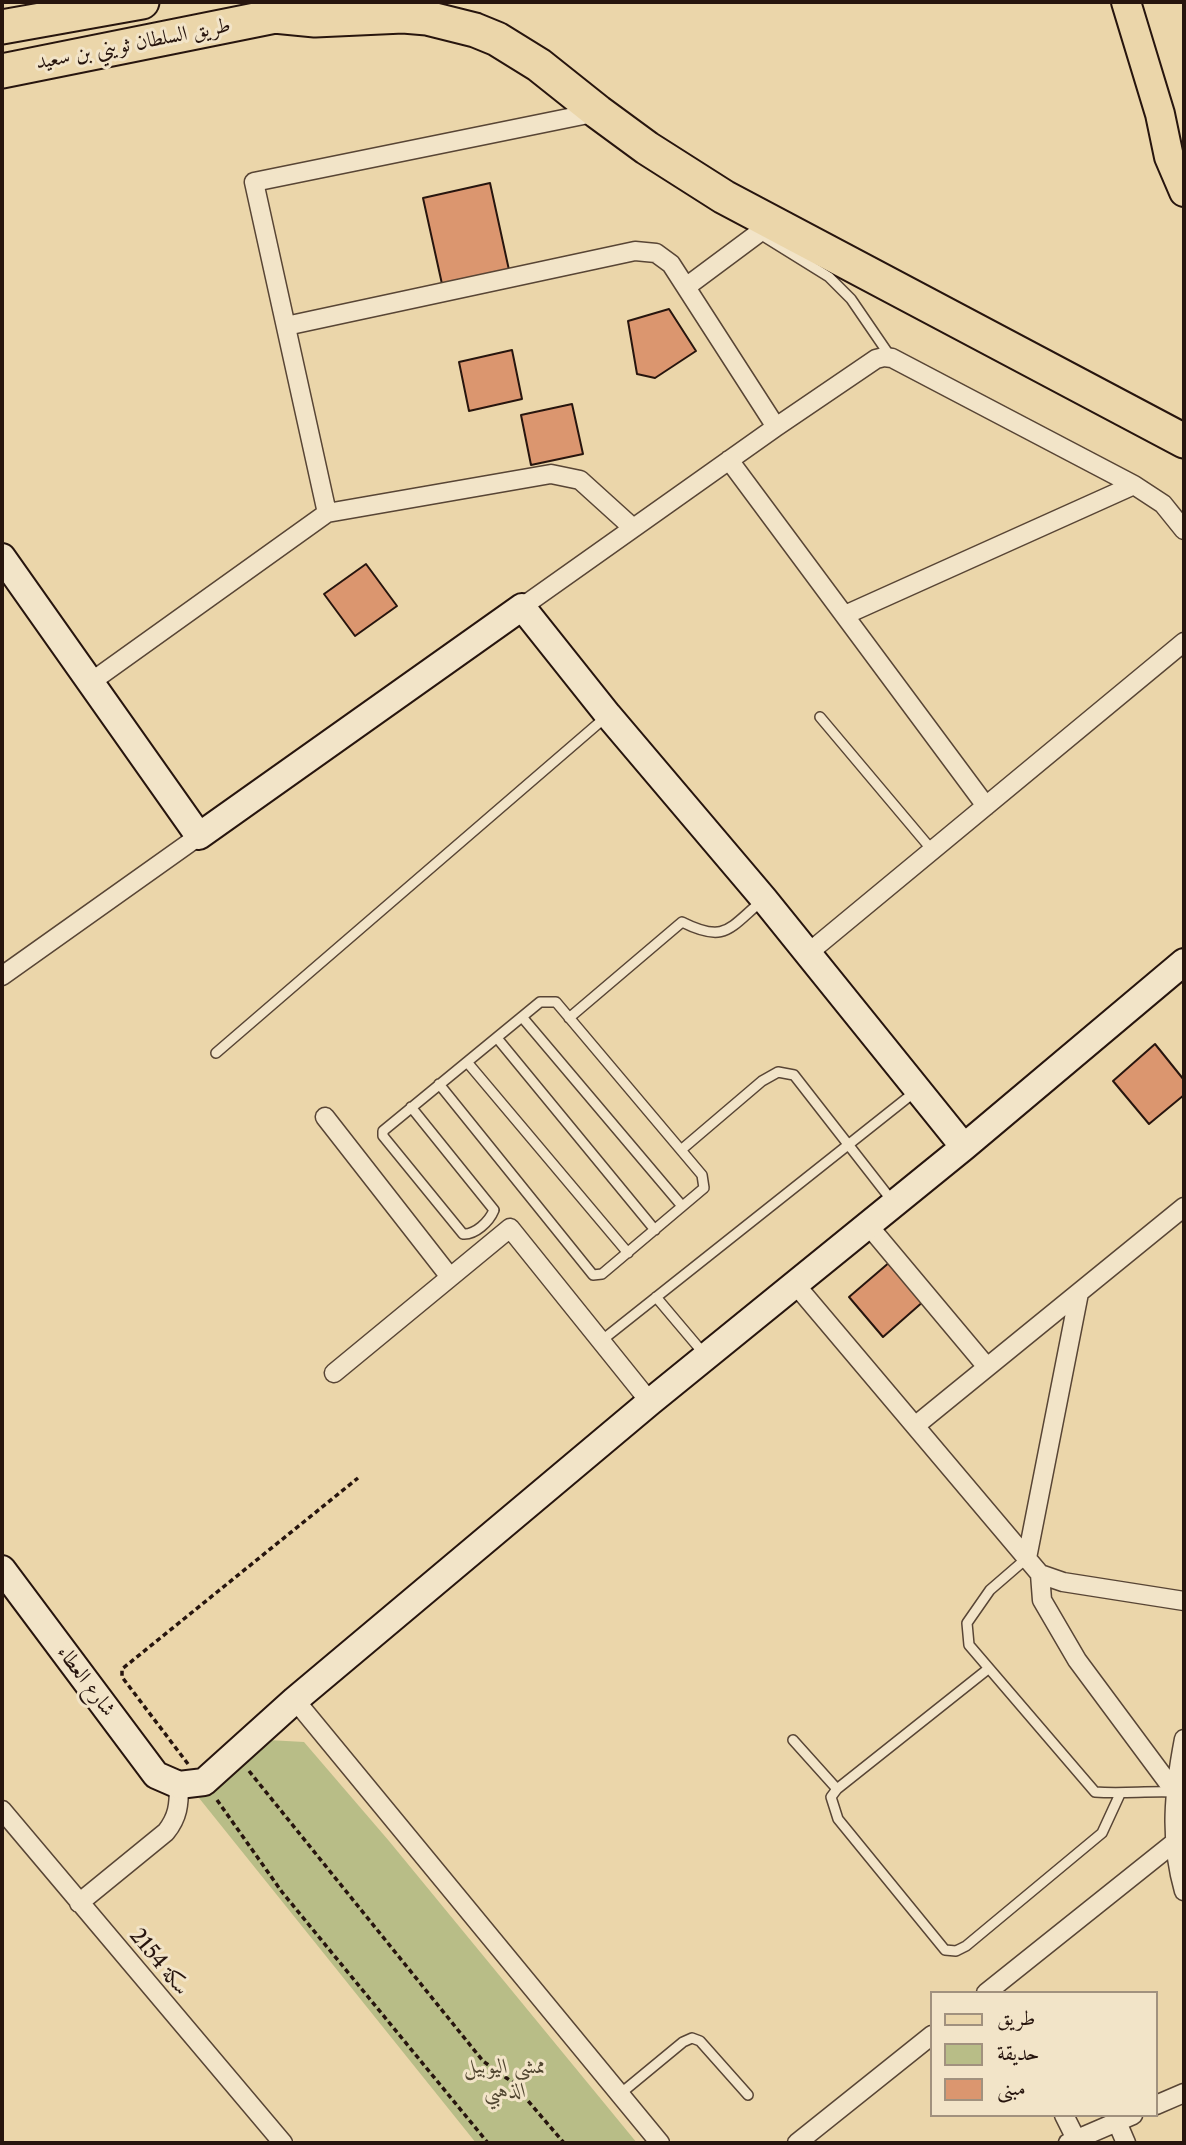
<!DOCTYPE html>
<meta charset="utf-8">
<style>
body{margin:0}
#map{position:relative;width:1186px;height:2145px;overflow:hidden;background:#ebd6aa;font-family:"Libre Caslon Text",Amiri,serif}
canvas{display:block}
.frame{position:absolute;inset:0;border:4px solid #27150e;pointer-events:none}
.legend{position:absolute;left:930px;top:1991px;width:228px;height:126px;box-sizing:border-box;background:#f2e4c8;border:2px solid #a1917e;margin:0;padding:9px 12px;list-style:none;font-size:21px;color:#27150e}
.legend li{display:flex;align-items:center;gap:14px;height:35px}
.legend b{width:35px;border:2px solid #a1917e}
</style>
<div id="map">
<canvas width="1186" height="2145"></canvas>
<div class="frame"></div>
<ul class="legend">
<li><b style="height:9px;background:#ebd6aa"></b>طريق</li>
<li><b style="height:19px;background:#b8bd87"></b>حديقة</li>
<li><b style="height:19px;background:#db966f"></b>مبنى</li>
</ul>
</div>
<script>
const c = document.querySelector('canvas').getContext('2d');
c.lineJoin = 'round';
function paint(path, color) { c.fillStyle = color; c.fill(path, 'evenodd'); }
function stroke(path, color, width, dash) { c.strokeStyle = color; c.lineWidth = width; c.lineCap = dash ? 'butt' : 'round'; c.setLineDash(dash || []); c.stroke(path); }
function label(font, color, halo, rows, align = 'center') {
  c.font = font + ' "Libre Caslon Text",Amiri,serif'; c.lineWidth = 6; c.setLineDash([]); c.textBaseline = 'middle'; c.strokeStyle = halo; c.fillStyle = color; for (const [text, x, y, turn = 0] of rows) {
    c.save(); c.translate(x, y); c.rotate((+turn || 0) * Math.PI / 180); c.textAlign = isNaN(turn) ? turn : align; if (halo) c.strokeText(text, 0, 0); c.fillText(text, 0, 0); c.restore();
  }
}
paint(new Path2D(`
 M268 1740 304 1742 389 1841 637 2143H476L199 1798Z`), '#b8bd87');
const building = new Path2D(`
 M490 183 509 270 442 284 423 198Z
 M669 309 696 351 655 378 637 374 628 321Z
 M512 350 522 399 469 411 459 362Z
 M572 404 583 454 531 465 521 415Z
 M366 564 397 606 355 636 324 594Z
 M1155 1044 1184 1080V1095L1149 1124 1113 1081Z
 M891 1261 925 1300 883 1337 849 1297Z`);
paint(building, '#db966f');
stroke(building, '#27150e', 2);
const lane = new Path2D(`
 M763 236 829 277 851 299 890 356
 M820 717 932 850
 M522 1017 682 1206
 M569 1018 682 922C726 944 729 928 763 900
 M497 1038 655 1230
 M216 1053 607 716
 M467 1062 628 1253
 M411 1107 494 1210C489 1222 475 1235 463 1234L383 1136V1131L540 1002H556L702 1175 704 1188 602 1274 593 1275 439 1084
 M681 1150 762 1081 778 1072 794 1075 893 1202
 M656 1297 705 1355
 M601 1341 916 1091
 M1027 1558 990 1590 967 1623 969 1645 1095 1792C1121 1794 1146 1791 1173 1792
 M988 1669 837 1789 831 1797 838 1819 945 1950 956 1951 966 1946 1102 1833 1120 1794
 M793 1740 837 1789
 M620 2094 683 2042 692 2038 700 2041 748 2095`);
const street = new Path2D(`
 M686 287 772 223
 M286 326 635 251 656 253 671 264 776 427
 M729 460 986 806
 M327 513 254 182 598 112
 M522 607 776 427 876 359 884 357 892 358 1134 485 1163 504 1184 530
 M845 615 1134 485
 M91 682 327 513 551 474 580 480 633 528
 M807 954 1184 642
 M2 976 199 836
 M325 1117 450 1277
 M868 1225 987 1367
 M795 1284 1040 1574 1063 1582 1184 1601
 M334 1373 510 1228 650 1402
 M915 1426 1184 1207
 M1027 1558 1079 1293
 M1040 1574 1042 1600 1077 1660 1175 1792
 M295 1700 660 2143
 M1184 1739C1174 1791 1169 1839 1184 1891
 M2 1810 283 2143
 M79 1903 166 1832C178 1817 179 1805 179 1785
 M986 1993 1175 1842
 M1156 2105 1184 2093
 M1064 2115 1076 2139
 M1117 2122 1126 2143
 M797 2143 932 2035
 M1068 2143 1133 2115`);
const secondary = new Path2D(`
 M2 557 199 836 522 607 608 715 764 899 964 1147
 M2 1569 156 1775 179 1785 204 1782 295 1700 650 1402 964 1147 1184 962`);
const primary = new Path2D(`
 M1126 2 1160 114 1169 157 1184 192`);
const highway = new Path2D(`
 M274 16 315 20 403 16 427 18 475 30 497 39 539 65 598 112 647 148 724 197 1184 441
 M2 27 142 2
 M2 71 295 12`);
stroke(lane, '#584535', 12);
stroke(street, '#584535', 21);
stroke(secondary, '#27150e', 30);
stroke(primary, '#27150e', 32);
stroke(highway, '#27150e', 37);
stroke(new Path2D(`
 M188 1764 122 1677V1669L358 1478
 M249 1771 483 2061 512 2082 564 2143
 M217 1800 282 1892 488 2143`), '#27150e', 3.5, [5, 3.5]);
stroke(lane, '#f2e4c8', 9);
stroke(street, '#f2e4c8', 18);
stroke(secondary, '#f2e4c8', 26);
stroke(primary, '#ebd6aa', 28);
stroke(highway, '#ebd6aa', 33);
label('21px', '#27150e', '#f2e4c8', [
 ["طريق السلطان ثويني بن سعيد",133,44,-11],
 ["شارع العطاء",86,1681,53],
 ["سكة 2154",159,1962,50]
]);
label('italic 21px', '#524732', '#f2e4c8', [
 ["ممشى اليوبيل",505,2067],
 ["الذهبي",505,2091]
]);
</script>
